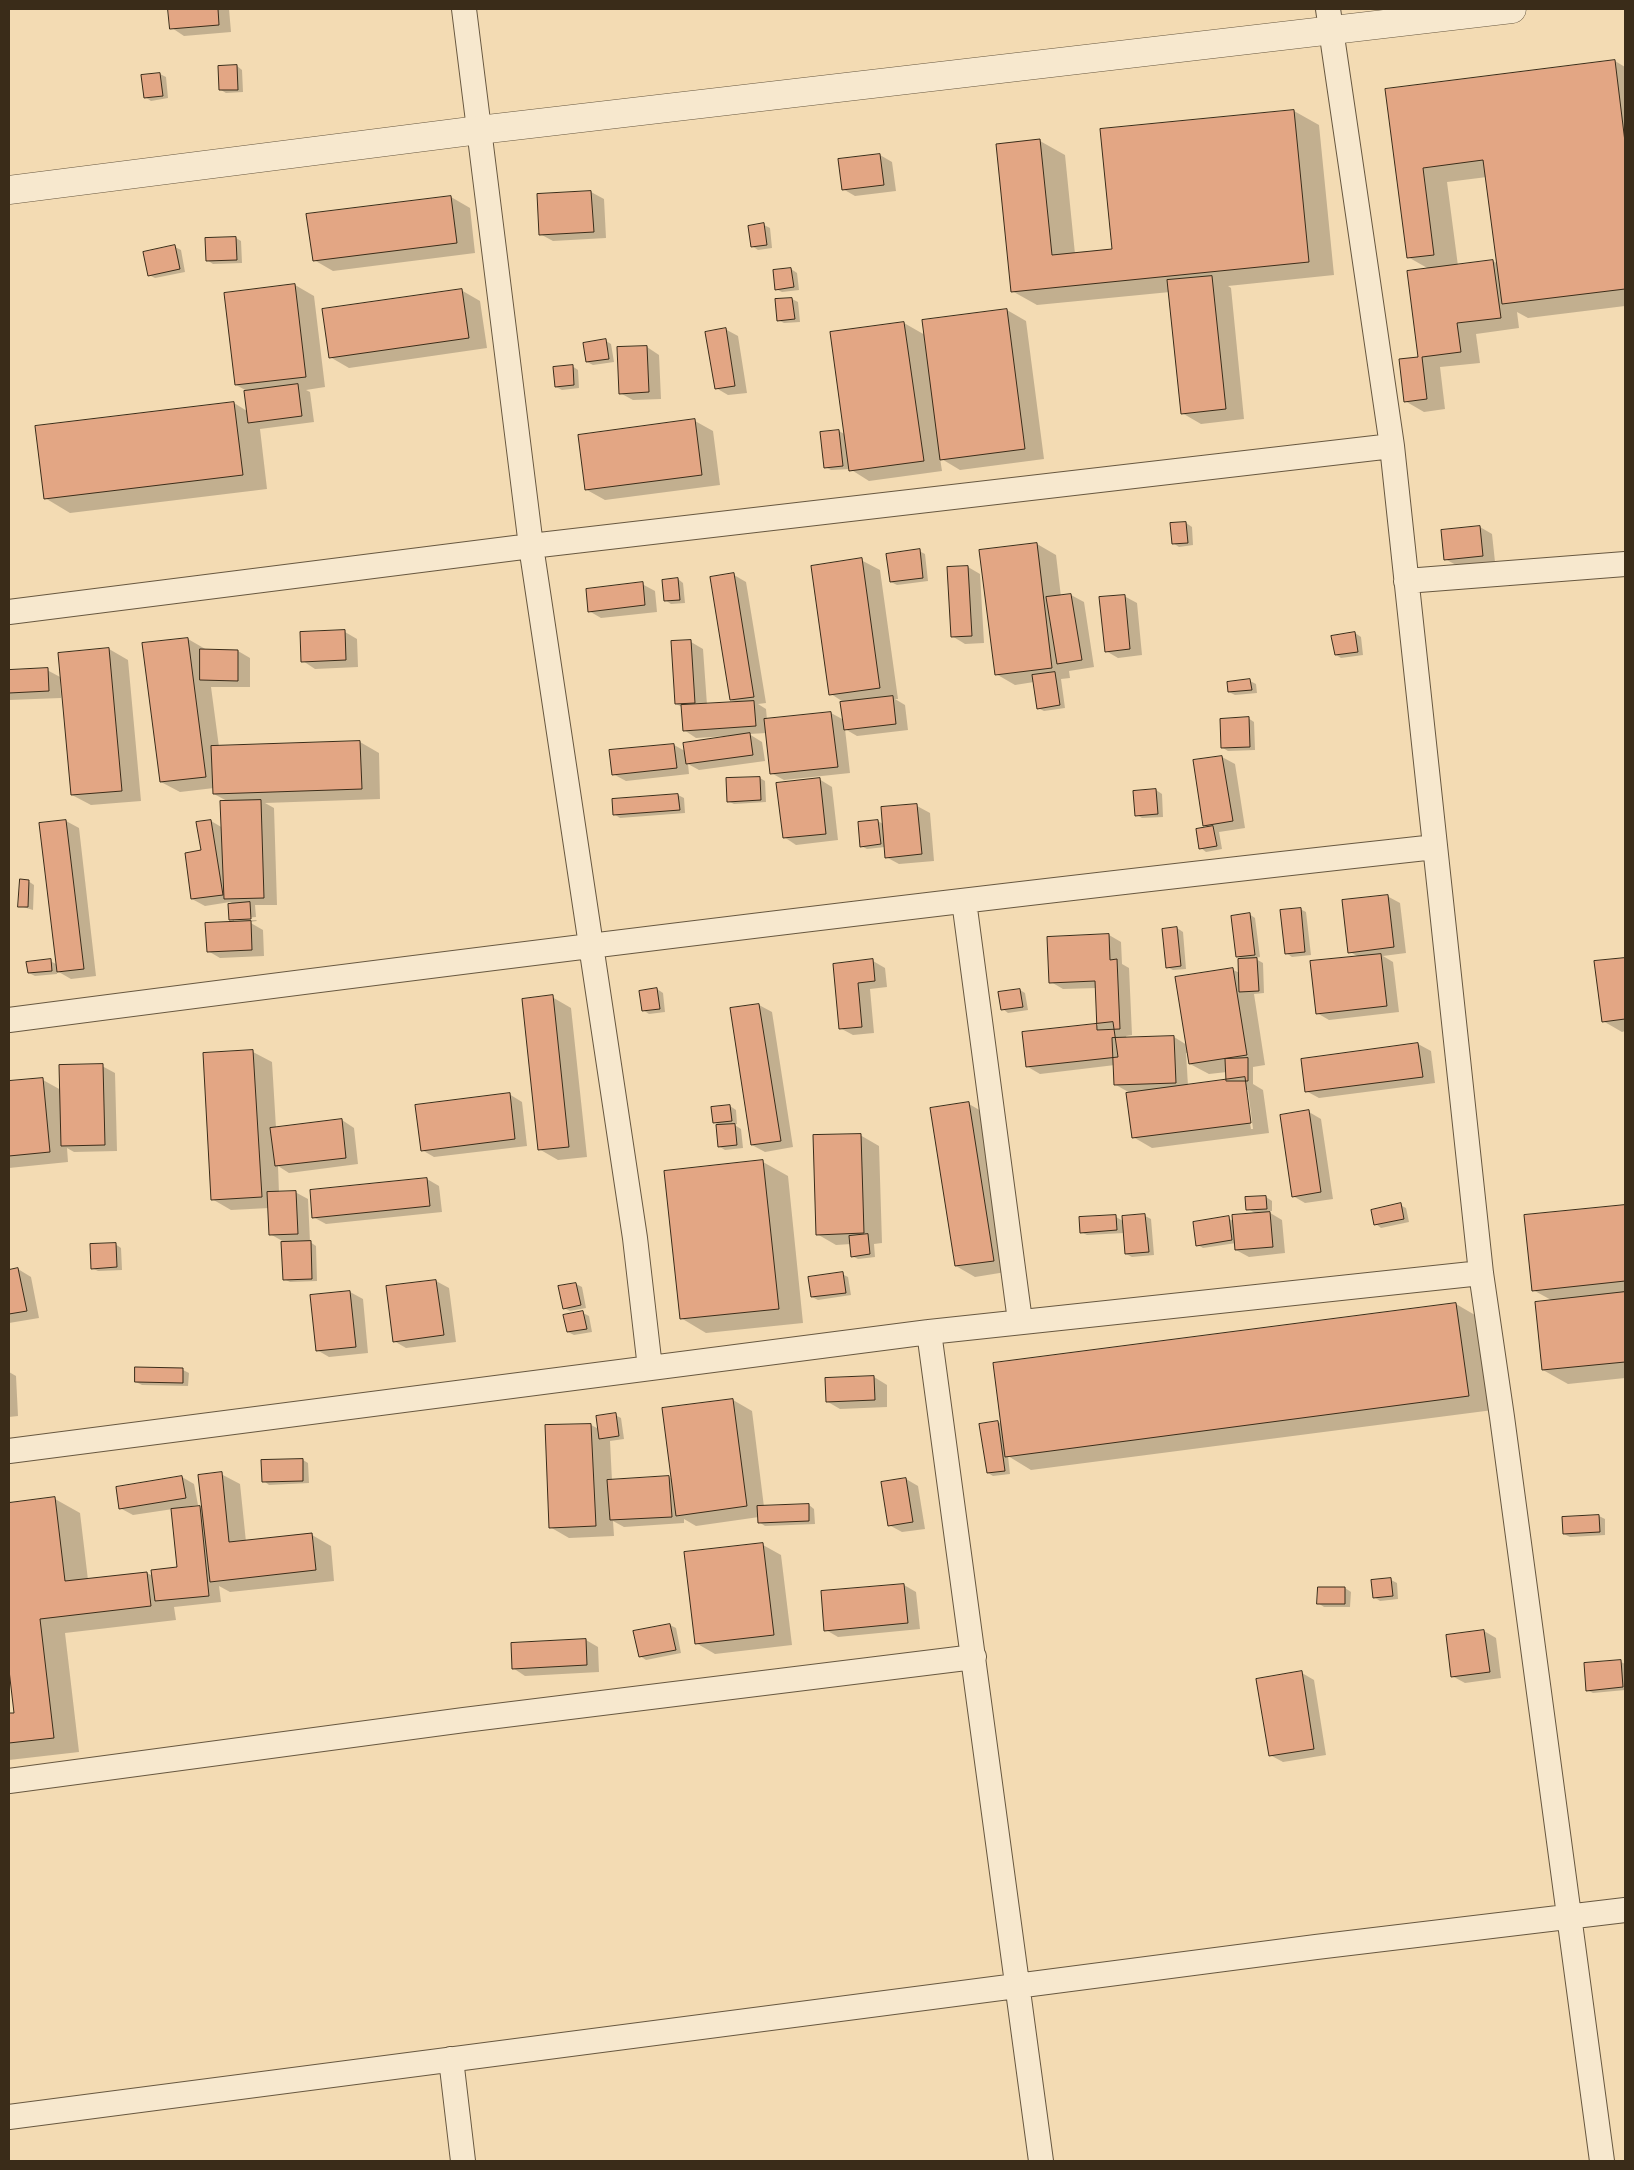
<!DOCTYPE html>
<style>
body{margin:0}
#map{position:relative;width:1634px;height:2170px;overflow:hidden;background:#f3dbb3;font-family:"IM FELL Double Pica",serif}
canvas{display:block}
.frame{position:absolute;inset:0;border:10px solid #3a2c19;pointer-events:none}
</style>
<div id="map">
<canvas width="1634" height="2170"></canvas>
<div class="frame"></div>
</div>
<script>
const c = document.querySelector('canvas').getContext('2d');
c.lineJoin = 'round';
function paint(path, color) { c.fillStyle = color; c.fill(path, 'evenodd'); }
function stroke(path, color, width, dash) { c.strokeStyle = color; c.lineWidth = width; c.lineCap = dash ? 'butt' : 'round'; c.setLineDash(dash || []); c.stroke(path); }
paint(new Path2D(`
 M170 9H229L231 32 184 36 172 28Z
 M1615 61 1625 67V306L1528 318 1517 312 1519 328 1476 334 1480 363 1440 367 1445 409 1424 412 1405 401 1419 358 1429 269 1408 257 1387 90ZM1487 177 1498 264 1493 261 1458 266 1447 182Z
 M237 66 242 70 243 92 226 93 221 90Z
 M160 74 166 77 168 98 151 101 145 97Z
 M1294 111 1319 125 1334 275 1228 286 1231 288 1244 419 1201 424 1182 413 1170 292 1037 305 1012 291 1040 141 1065 155 1075 254 1113 250Z
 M880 155 892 162 896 191 855 196 843 189Z
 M591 192 604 199 606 238 553 241 540 234 538 195Z
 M451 197 470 208 475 253 333 271 314 260Z
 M764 225 770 228 772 248 758 250 752 246Z
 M236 238 241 241 242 263 213 264 207 260Z
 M175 247 181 250 185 272 155 278 149 275Z
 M791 269 797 273 799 290 782 292 776 289Z
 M295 285 314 296 325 387 306 390 310 392 314 422 260 429 267 489 70 513 45 498 234 403 247 411 249 392 236 385Z
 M461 290 480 301 487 348 349 368 330 357Z
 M792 299 798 302 800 322 784 323 778 320Z
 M1007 310 1026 321 1044 459 960 470 940 458 942 471 869 481 850 469 831 470 825 467 839 431 846 435 904 323 925 335Z
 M725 329 738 336 747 393 728 395 716 388Z
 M606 341 611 344 614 362 593 365 587 362Z
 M647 347 659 355 661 399 633 400 620 393Z
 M572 366 578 370 579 388 562 390 556 387Z
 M695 421 713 431 720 485 605 500 587 490Z
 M1186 523 1192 527 1193 545 1179 547 1173 543Z
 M1480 527 1492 534 1495 562 1458 566 1445 559Z
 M1037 544 1056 555 1061 597 1071 595 1084 602 1094 667 1069 671 1070 678 1061 679 1065 708 1044 711 1038 708 1034 682 1015 685 996 674Z
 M919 551 925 554 928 581 897 585 891 582Z
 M861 560 880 570 898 699H895L905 705 908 730 857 736 845 729 850 773 784 780 771 773 767 733 749 734 762 742 765 761 699 770 688 764 689 774 626 781 613 774 674 745 685 751 728 738V736L696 738 684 730 682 707 676 704 691 642 703 649 707 705 737 703 731 700 734 575 746 582 766 703 758 704 766 709 767 720 831 713 844 720 845 703 831 694Z
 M968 567 980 574 984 643 965 644 952 636Z
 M678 579 683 583 685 603 671 604 665 600Z
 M642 584 655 591 657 612 601 618 589 611Z
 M1124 596 1137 603 1142 655 1118 658 1106 651Z
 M345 632 357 639 358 667 315 669 303 661Z
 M1355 633 1361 637 1363 655 1341 658 1336 655Z
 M188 639 207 650 238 651 250 658V687H211L219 747 360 742 379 753 380 799 265 803 274 808 277 905H255L256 917 234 919V921L256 920 257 921 249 922 263 930 264 956 220 958 208 951 237 923 230 919 235 905 230 902 205 906 192 899 202 851 211 821 223 828 229 802 214 794V788L180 792 161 782Z
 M109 649 128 660 141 801 91 805 72 795 62 680H60L61 698 9 700V672L47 670 62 678 60 654Z
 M1250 681 1256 684 1257 693 1235 695 1229 692Z
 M1248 718 1254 722 1255 750 1228 751 1223 748Z
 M1222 757 1235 764 1245 828 1219 832 1222 849 1206 852 1201 848 1209 828 1204 825 1195 761Z
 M760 778 765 781 766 802 734 804 728 801Z
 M819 779 832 787 838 840 796 845 784 837Z
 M1156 790 1162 794 1163 817 1142 818 1137 815 1135 792Z
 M678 795 684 798 685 813 620 818 614 814 613 800Z
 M917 806 930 813 934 861 899 864 886 857 885 847 867 849 861 846 878 821 883 824 882 809Z
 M66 821 79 828 96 976 71 979 57 971V974L35 976 29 973 50 961 58 965 41 824Z
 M28 881 34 885 33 910 20 906Z
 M1387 896 1400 903 1406 953 1383 956 1393 962 1399 1012 1329 1020 1317 1013 1359 957 1350 952Z
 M1300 909 1306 912 1311 955 1292 957 1286 953Z
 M1249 914 1255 918 1260 957 1254 958 1263 963 1264 993 1254 994 1265 1065 1253 1067V1084L1263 1090 1269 1133 1152 1148 1133 1137 1132 1094 1116 1085 1115 1065 1040 1074 1028 1067 1098 1025 1097 988 1063 989 1051 982 1109 935 1121 942 1122 964 1129 968 1132 1035 1126 1036 1127 1039 1174 1037 1187 1045 1233 970 1240 973 1244 960 1237 956ZM1186 1053H1188L1190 1064 1209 1074 1227 1072V1081L1188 1086ZM1245 1090H1248L1253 1129H1251Z
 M1177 928 1183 932 1186 969 1173 970 1167 967 1163 930Z
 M1625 959V1031L1622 1032 1603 1021 1595 963Z
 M873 961 885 968 887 987 870 989 874 1033 853 1035 840 1028 834 965Z
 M657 989 663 993 665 1012 649 1014 643 1010Z
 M1020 990 1025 993 1028 1010 1008 1013 1003 1009Z
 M552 997 571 1008 587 1157 558 1160 539 1149Z
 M759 1005 772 1012 793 1147 765 1152 752 1145Z
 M1418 1044 1431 1051 1435 1083 1319 1098 1306 1091Z
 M253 1052 272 1062 276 1128 342 1120 354 1128 358 1164 289 1173 278 1166 279 1193 295 1192 308 1199 310 1242 316 1246 317 1281 290 1282 284 1279 286 1243 270 1234 269 1208 231 1210 212 1199Z
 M102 1066 115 1073 117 1151 74 1152 67 1148 68 1162 9 1168V1083L43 1080 61 1090Z
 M509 1094 522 1102 527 1146 434 1157 422 1150Z
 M969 1104 988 1115 1012 1271 975 1277 956 1266Z
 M730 1106 736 1110 737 1124H733L741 1129 743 1148 725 1150 720 1147 721 1126 714 1122Z
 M1309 1112 1321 1119 1333 1199 1305 1203 1293 1196Z
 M860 1135 879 1146 882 1243 874 1244 875 1257 858 1259 852 1256 851 1244 836 1245 817 1234Z
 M763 1162 788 1176 803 1323 706 1333 681 1318Z
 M427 1179 439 1186 442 1212 326 1224 313 1217Z
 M1266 1197 1272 1201V1211H1267L1282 1220 1285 1253 1249 1257 1236 1250V1243L1203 1248 1198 1245 1228 1218 1233 1221 1257 1214 1248 1209 1247 1198Z
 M1400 1205 1406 1208 1409 1222 1381 1228 1376 1224Z
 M1625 1206V1378L1568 1384 1543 1370 1553 1301 1533 1290 1525 1216Z
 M1145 1216 1151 1219 1154 1255 1132 1257 1126 1254 1124 1233 1087 1235 1081 1232 1116 1217 1123 1221Z
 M115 1244 121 1248 122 1270 98 1271 92 1268Z
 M18 1269 31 1277 39 1318 9 1323V1271Z
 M842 1274 848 1277 851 1295 818 1300 812 1297Z
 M436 1281 449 1288 456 1342 406 1348 394 1341 387 1287Z
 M576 1284 582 1287 586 1308 570 1311 564 1308Z
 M350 1292 363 1299 368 1353 329 1357 317 1350 311 1296Z
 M1456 1304 1480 1318 1493 1410 1031 1470 1008 1456 1010 1474 993 1476 988 1473 998 1422 1003 1425Z
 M583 1313 589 1316 592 1332 574 1335 568 1332Z
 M183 1370 189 1373 188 1386 142 1385 136 1382Z
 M9 1372 16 1376 18 1416 9 1417Z
 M874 1377 887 1385V1407L840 1409 828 1402 827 1379Z
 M733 1400 752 1411 764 1507 809 1505 814 1509 815 1524 765 1526 759 1522V1517L696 1526 684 1519V1523L624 1527 613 1521 614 1536 569 1538 550 1527 546 1426 591 1425 599 1429 615 1415 621 1418 624 1439 610 1441 612 1481 669 1477 672 1479Z
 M303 1460 308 1463 309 1483 269 1485 264 1481Z
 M221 1474 240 1484 246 1542 312 1535 331 1546 334 1581 230 1592 219 1586 221 1602 174 1607 176 1620 65 1633 79 1752 9 1760V1714H15L11 1676H9V1504L55 1499 80 1513 88 1580 147 1573 153 1576 179 1568 173 1509 133 1515 120 1508 182 1477 194 1484 198 1505 180 1508V1510L200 1508 204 1510Z
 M906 1479 918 1486 925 1529 902 1532 889 1525Z
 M1599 1516 1605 1519V1535L1570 1537 1564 1534Z
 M763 1545 781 1555 792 1645 715 1654 696 1643Z
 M1391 1580 1397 1583 1398 1599 1380 1601 1374 1597Z
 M904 1585 916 1592 920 1629 838 1637 826 1630Z
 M1345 1588 1351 1592 1350 1607H1324L1318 1603Z
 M670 1625 676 1628 681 1653 646 1660 640 1656Z
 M1484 1631 1496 1638 1501 1678 1465 1683 1452 1676Z
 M586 1640 598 1647 599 1672 525 1676 513 1668Z
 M1621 1662 1625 1664V1690L1593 1693 1587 1690Z
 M1302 1673 1314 1680 1326 1755 1283 1762 1270 1755Z`), '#0003');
const building = new Path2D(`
 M168 9H218L219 25 170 29Z
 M1615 60 1625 142V289L1502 304 1483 160 1423 168 1434 255 1407 258 1385 89Z
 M237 65 238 90H219L218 66Z
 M160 73 163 96 144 98 141 75Z
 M1294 110 1309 262 1011 292 996 144 1040 139 1052 255 1112 249 1100 129Z
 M880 154 884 185 842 190 838 159Z
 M591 191 594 232 539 235 537 194Z
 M451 196 457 243 313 261 306 214Z
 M764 223 767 245 751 247 748 226Z
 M236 237 237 260 206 261 205 238Z
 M175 245 180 269 148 276 143 252Z
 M1493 260 1501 318 1457 323 1461 352 1422 357 1427 399 1404 402 1399 359 1418 357 1407 271Z
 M791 268 794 287 775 290 773 270Z
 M1212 276 1226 409 1181 414 1167 280Z
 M295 284 306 377 235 385 224 293Z
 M462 289 469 338 329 358 322 309Z
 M792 298 795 319 777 321 775 299Z
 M1007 309 1025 449 940 460 922 320Z
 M904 322 924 461 849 471 830 332Z
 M726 328 735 386 715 389 705 332Z
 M606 339 609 359 586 362 583 343Z
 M647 346 649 392 619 394 617 347Z
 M573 365 574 385 555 387 553 367Z
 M298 384 302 416 248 423 244 391Z
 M234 402 243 475 44 499 35 426Z
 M695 419 702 475 585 490 578 435Z
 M839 430 843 466 824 468 820 432Z
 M1186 522 1188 543 1172 544 1170 523Z
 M1480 526 1483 556 1444 560 1441 530Z
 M1037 543 1052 668 995 675 979 550Z
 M920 549 923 578 890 582 886 554Z
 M862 558 880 688 829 695 811 566Z
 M968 566 972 636 951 637 947 567Z
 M734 573 754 697 730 700 710 577Z
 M678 578 680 600 664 601 662 580Z
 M643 582 645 605 588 612 586 589Z
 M1071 594 1082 660 1057 664 1046 597Z
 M1125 595 1130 649 1105 652 1099 597Z
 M345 630 346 660 301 662 300 632Z
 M1355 632 1358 652 1335 655 1331 636Z
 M188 638 206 777 160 782 142 643Z
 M691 640 695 703 675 704 671 641Z
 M109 648 122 791 71 795 58 653Z
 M200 649 238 650V681L200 680Z
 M48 668 49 691 9 693V670Z
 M1055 672 1060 705 1037 709 1032 675Z
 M1250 679 1252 690 1228 692 1227 682Z
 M893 696 896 724 844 730 840 702Z
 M754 701 756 726 683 731 681 705Z
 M831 712 838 767 770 774 764 719Z
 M1249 717 1250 747 1221 748 1220 719Z
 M750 733 753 755 686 764 683 743Z
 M360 741 362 789 213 794 211 746Z
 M674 744 677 768 612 775 609 750Z
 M1222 756 1233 821 1203 826 1193 760Z
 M760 777 761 800 727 802 726 778Z
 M820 778 826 834 783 838 776 783Z
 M1156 789 1158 814 1135 816 1133 791Z
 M678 794 680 810 613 815 612 799Z
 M261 800 264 898 224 899 220 801Z
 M917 804 922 854 885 858 881 807Z
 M66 820 84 969 57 972 39 823Z
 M211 820 223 895 191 899 185 853 201 850 196 822Z
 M878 820 881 844 860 847 858 822Z
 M1213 826 1217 846 1199 849 1196 829Z
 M20 879 29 880 28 907H18Z
 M1388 895 1394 947 1348 953 1342 900Z
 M250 902 251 919 229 920 228 904Z
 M1301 908 1305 952 1285 954 1280 910Z
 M1250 913 1255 955 1236 957 1231 916Z
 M251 921 252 950 207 952 205 923Z
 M1177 927 1181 966 1166 968 1162 929Z
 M1109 934 1110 960 1117 959 1120 1029 1097 1030 1095 981 1049 983 1047 937Z
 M1381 954 1387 1006 1316 1014 1310 961Z
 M1257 958 1259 991 1239 992 1238 959Z
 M1625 958V1019L1602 1022 1594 961Z
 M51 959 52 971 28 973 26 962Z
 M873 959 875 981 858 983 862 1027 839 1029 833 964Z
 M1233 968 1247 1055 1189 1064 1175 977Z
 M657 988 660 1009 642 1011 639 991Z
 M1020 989 1023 1007 1001 1010 998 992Z
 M553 995 569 1147 538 1150 522 999Z
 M759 1004 781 1141 751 1145 730 1008Z
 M1113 1022 1118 1057 1026 1067 1022 1032Z
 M1174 1036 1176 1083 1114 1085 1112 1038Z
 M1418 1043 1423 1077 1305 1092 1301 1059Z
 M253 1050 262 1197 211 1200 203 1053Z
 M1248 1058V1081H1226L1225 1059Z
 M103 1064 105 1145 61 1146 59 1065Z
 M1245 1077 1251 1123 1132 1138 1126 1093Z
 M43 1078 50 1152 9 1156V1081Z
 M510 1093 515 1139 421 1151 415 1105Z
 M969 1102 994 1261 955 1266 930 1108Z
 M730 1105 732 1121 713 1123 711 1107Z
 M1309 1110 1321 1192 1292 1197 1280 1115Z
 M342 1119 346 1158 275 1166 270 1128Z
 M735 1124 737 1145 718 1147 716 1125Z
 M861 1134 864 1233 816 1235 813 1135Z
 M763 1160 779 1309 680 1319 664 1171Z
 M427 1178 430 1206 312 1218 310 1190Z
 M296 1191 298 1234 269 1235 267 1192Z
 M1266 1196 1267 1209 1246 1210 1245 1197Z
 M1401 1203 1404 1219 1374 1225 1371 1210Z
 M1625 1205V1281L1532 1291 1524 1215Z
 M1270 1212 1273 1247 1235 1250 1232 1215Z
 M1145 1214 1149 1252 1125 1254 1122 1216Z
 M1116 1215 1117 1230 1080 1233 1079 1217Z
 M1229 1216 1232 1240 1196 1246 1193 1222Z
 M868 1234 870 1254 851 1257 849 1236Z
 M311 1241 312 1279 283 1280 281 1242Z
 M116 1243 117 1267 91 1269 90 1244Z
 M18 1268 27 1311 9 1314V1270Z
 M843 1272 846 1293 811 1297 808 1277Z
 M436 1280 444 1335 393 1342 386 1286Z
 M576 1283 581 1305 563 1309 558 1286Z
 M350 1291 356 1347 316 1351 310 1295Z
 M1625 1292V1362L1542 1370 1535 1302Z
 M1456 1303 1469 1396 1005 1457 993 1363Z
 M583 1311 587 1329 567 1332 563 1315Z
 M135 1367 183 1368V1383L135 1382Z
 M874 1376 875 1400 826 1402 825 1378Z
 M733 1399 747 1506 676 1516 662 1408Z
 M616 1413 619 1436 599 1439 596 1416Z
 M998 1421 1005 1471 987 1473 979 1424Z
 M591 1424 596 1526 549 1528 545 1425Z
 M303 1459V1481L262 1482 261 1460Z
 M222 1472 229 1542 312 1533 316 1570 210 1582 198 1475Z
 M182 1476 186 1498 119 1509 116 1487Z
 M669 1476 672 1517 610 1520 607 1480Z
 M906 1478 913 1522 888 1526 881 1482Z
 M55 1497 65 1581 147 1572 151 1606 40 1619 54 1738 9 1743V1713H14L9 1670V1503Z
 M809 1504V1521L758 1523 757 1506Z
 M200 1506 209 1596 155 1601 151 1570 177 1567 171 1509Z
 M1599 1515 1600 1532 1563 1534 1562 1517Z
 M763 1543 774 1635 695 1644 684 1552Z
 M1391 1578 1393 1596 1373 1598 1371 1580Z
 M904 1584 908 1623 824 1631 821 1591Z
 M1318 1587H1345V1604H1317Z
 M670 1624 676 1650 639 1657 633 1631Z
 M1484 1630 1490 1672 1451 1677 1446 1635Z
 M586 1639 587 1665 512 1669 511 1643Z
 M1621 1660 1623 1687 1586 1691 1584 1663Z
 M1302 1671 1314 1749 1269 1756 1256 1679Z`);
paint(building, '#e3a684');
stroke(building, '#3a2c19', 1);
const minor = new Path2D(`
 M464 9 531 546 635 1238 650 1368
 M1328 9 1392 446 1481 1273 1502 1417 1602 2161
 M1406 581 1625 564
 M9 612 531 546 1392 446
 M964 901 1020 1321
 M9 1020C484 958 959 899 1435 847
 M929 1332 1041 2161
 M9 1451 929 1332 1481 1273
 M9 1781 464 1720 974 1657
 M451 2059 463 2161
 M9 2117 1316 1947 1625 1910`);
const tertiary = new Path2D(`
 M9 190 479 130 1512 9`);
stroke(minor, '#685840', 26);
stroke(tertiary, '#685840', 29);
stroke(minor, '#f7e8ce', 24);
stroke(tertiary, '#f7e8ce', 28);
</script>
